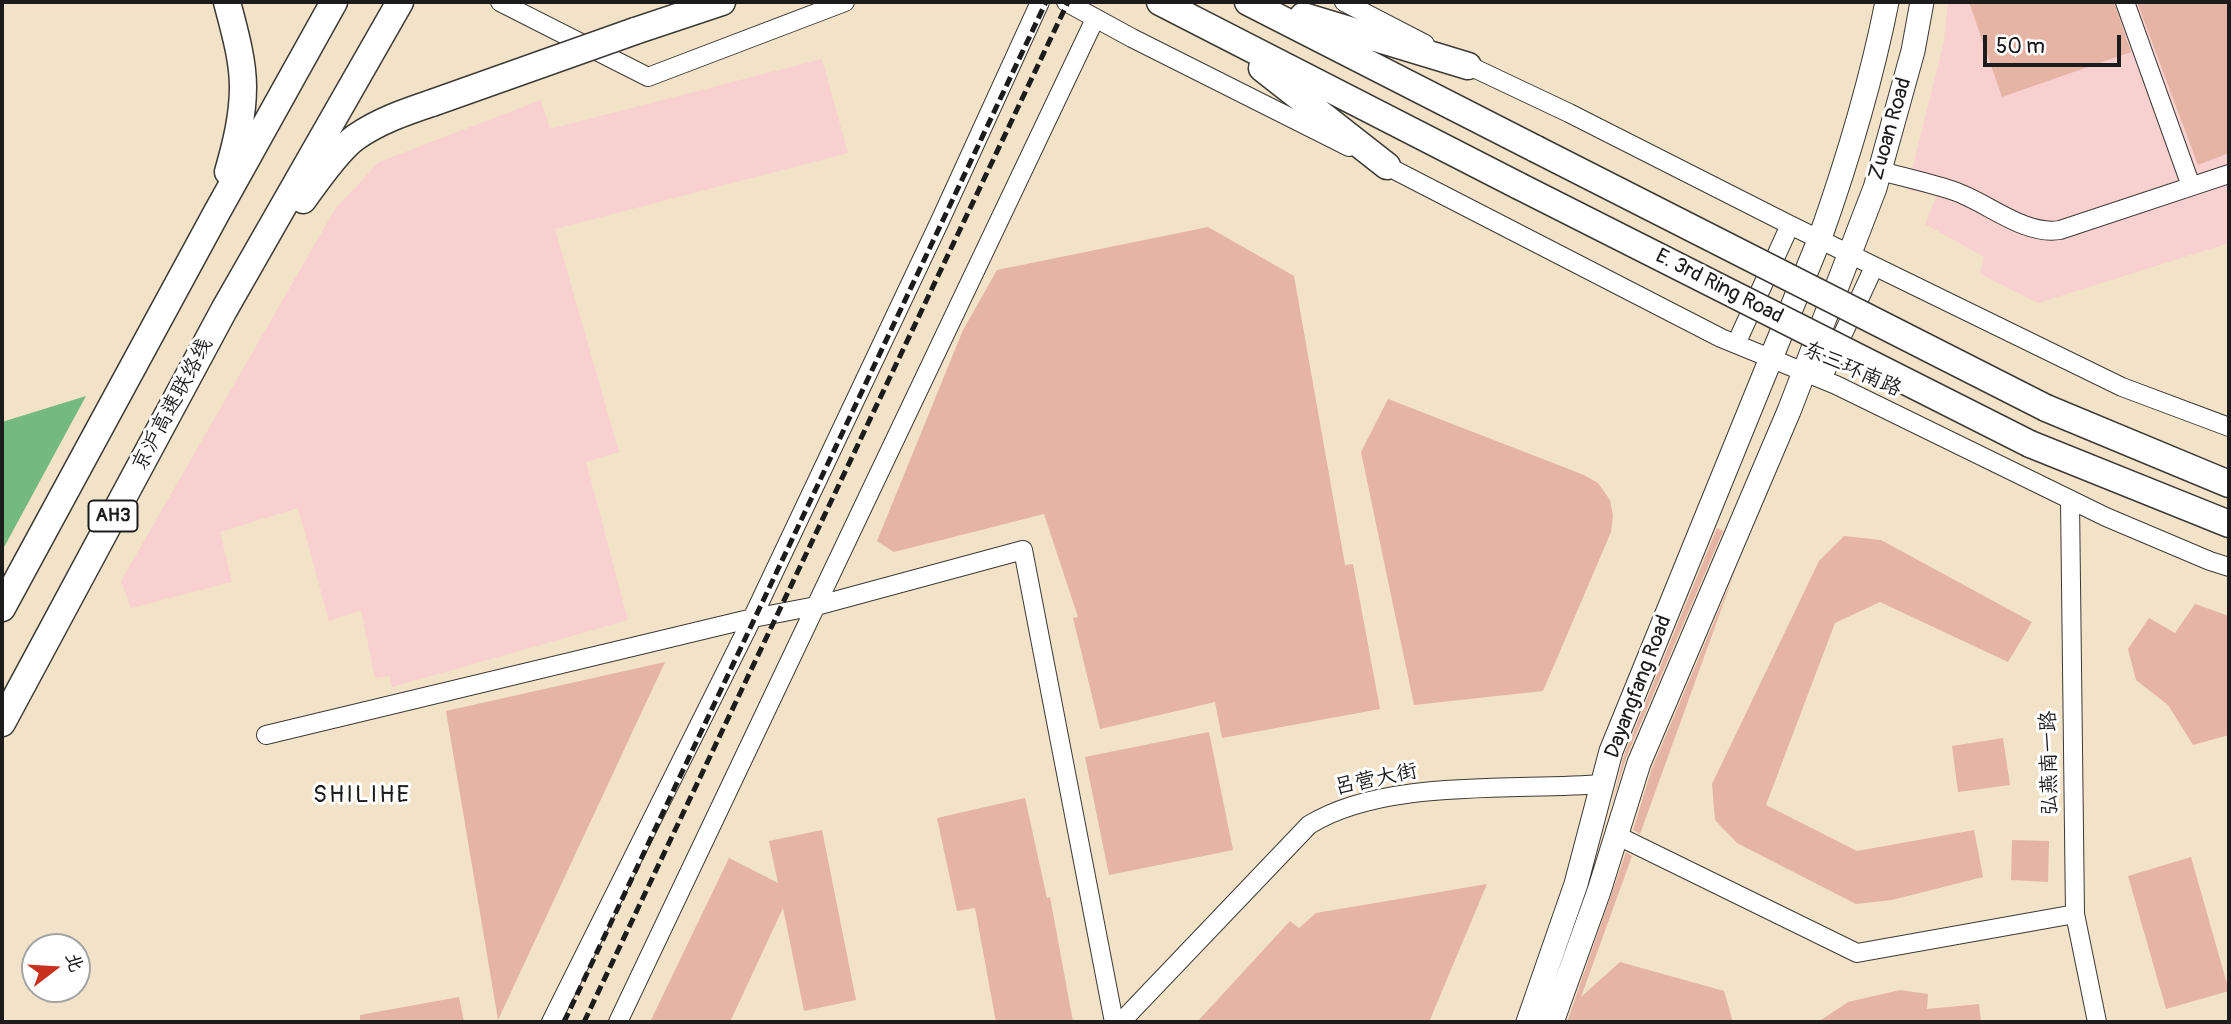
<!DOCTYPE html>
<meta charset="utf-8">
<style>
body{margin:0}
#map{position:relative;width:2231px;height:1024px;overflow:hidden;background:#f2e2c7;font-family:Pangolin,"LXGW WenKai TC",sans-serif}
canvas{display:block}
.frame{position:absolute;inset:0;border:4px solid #1c1c1c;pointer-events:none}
.north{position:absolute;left:21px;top:933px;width:70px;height:70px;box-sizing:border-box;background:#fff;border:2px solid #a4a4a4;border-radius:50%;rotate:73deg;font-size:19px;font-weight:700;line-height:28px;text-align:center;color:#1c1c1c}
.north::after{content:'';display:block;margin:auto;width:24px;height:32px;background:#c8321e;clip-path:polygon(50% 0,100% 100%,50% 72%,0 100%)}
.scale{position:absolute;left:1983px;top:35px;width:138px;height:32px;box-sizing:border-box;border:4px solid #1c1c1c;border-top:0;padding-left:9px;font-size:21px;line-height:24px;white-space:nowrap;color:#1c1c1c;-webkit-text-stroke:5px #fff;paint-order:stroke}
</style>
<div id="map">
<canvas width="2231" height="1024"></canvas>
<div class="frame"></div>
<div class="north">北</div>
<div class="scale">50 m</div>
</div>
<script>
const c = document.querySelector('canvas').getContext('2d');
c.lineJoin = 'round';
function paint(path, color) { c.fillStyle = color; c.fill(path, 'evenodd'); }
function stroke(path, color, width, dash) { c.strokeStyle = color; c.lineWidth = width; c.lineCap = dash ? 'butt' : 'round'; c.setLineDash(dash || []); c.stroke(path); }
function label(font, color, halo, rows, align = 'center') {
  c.font = font + ' Pangolin,"LXGW WenKai TC",sans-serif'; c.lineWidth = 6; c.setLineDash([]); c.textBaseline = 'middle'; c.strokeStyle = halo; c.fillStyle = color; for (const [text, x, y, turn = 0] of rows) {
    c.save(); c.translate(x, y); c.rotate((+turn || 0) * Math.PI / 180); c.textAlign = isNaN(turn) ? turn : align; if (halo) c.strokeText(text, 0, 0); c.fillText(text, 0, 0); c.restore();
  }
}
paint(new Path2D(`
 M1948 2H2229V243L2038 303 1980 274 1984 257 1925 224 1937 195 1907 190 1944 42Z
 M822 59 848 153 555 229 619 452 586 462 628 620 392 687 390 676 375 678 361 610 329 621 298 508 220 532 232 582 131 608 121 581 335 209 379 162 541 100 550 129Z`), '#f7d0cf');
paint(new Path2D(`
 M86 396 2 551V422Z`), '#74b97e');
paint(new Path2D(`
 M1969 2H2114L2131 52 2002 97Z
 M2137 2H2229V153L2198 165Z
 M1208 227 1294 276 1345 565 1353 564 1380 709 1222 738 1215 702 1100 729 1073 618 1078 617 1044 514 894 552 877 541 963 330 997 270Z
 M1388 399 1584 475 1598 483 1610 500 1613 515 1611 532 1543 691 1414 705 1361 452Z
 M1717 528 1723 531 1626 758 1612 804 1624 755Z
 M1844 536 1881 540 2032 622 2008 662 1880 602 1835 623 1766 805 1857 851 1974 830 1983 877 1892 900 1856 904 1737 843 1715 820 1712 784 1819 561Z
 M1733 577 1640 834 1633 830 1652 768Z
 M2195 604 2229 616V735L2193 745 2168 705 2136 680 2128 649 2149 618 2175 633Z
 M665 662 498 1020 446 711Z
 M1209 732 1233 850 1109 875 1085 757Z
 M2003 738 2010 785 1958 792 1952 746Z
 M1025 798 1047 898 1050 897 1073 1022H996L975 908 957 911 937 818Z
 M822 830 856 1000 804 1011 783 908 730 1022H650L729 858 778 883 769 841Z
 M2012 840 2049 841 2048 882 2011 880Z
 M1626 852 1632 856 1581 997 1620 962 1724 991 1733 1022H1567Z
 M2191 857 2229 991 2166 1009 2128 876Z
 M1487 884 1429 1022H1197L1290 921 1299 928 1316 913Z
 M1900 990 1928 994 1927 1009 1979 1004 1981 1022H1818L1848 1002Z
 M459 997 464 1022H360V1015Z`), '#e6b4a4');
const minor = new Path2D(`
 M500 2 648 77 845 2
 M1066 2 1132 38 1349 147
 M1344 2 1425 44
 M2125 2 2191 186
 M1459 61 1569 113 1790 225 2122 387 2229 427
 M1377 161 1721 338 1836 385 2106 517 2210 561 2229 567
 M1880 171C1904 177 1930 183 1954 191 1987 202 2024 236 2060 230L2229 174
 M1736 344 1790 225
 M1822 379 1874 267
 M2070 501 2075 914 2097 1022
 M266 735 753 618 816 606 1023 550 1114 1022
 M1616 835 1857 953 2075 914
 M551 1022 748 627 939 223 1040 2
 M618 1022 1095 19
 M1121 1022 1309 825C1384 778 1515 791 1603 784`);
const major = new Path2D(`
 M1528 1022 1576 884 1611 751 1820 238C1847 162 1871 82 1887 2
 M1552 1022 1599 891 1639 763 1789 411 1875 188 1913 51 1922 2`);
const highway = new Path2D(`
 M227 2C234 29 243 59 243 87 243 116 236 144 228 172
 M1160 2 1519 186
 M1248 2 1536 149
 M1303 16 1468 66
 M635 31 722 2
 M1262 68 1387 166
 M303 200C315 183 340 148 356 137 379 121 405 112 432 103
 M2046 408 2229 484
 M2030 444 2229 524
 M2 608 217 212 334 2
 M2 723 224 310 400 2`);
stroke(minor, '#3c3a36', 20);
stroke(major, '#3c3a36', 25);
stroke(highway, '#3c3a36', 29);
stroke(minor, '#fff', 18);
stroke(major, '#fff', 23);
stroke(highway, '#fff', 26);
stroke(new Path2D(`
 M564 1022 1046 2
 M584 1022 1068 2`), '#1c1c1c', 5, [10, 5]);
const highwayBridge = new Path2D(`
 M432 103 635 31
 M1536 149 2046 408
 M1519 186 2030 444`);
stroke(highwayBridge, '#3c3a36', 29, []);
stroke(highwayBridge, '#fff', 26);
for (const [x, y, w] of [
 [113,516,49]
]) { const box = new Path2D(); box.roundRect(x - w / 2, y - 15.5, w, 31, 5); c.fillStyle = '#fff'; c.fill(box); stroke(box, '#1c1c1c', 2); }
label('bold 19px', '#1c1c1c', null, [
 ["AH3",113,516]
]);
label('21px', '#1c1c1c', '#fff', [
 ["Zuoan Road",1891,129,-74],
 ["E. 3rd Ring Road",1719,287,27],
 ["东三环南路",1852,370,24],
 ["京沪高速联络线",173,405,-62],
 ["Dayangfang Road",1639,687,-69],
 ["弘燕南一路",2050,763,-91],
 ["吕营大街",1376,780,-12]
]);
c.letterSpacing = '2px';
label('24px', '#1c1c1c', '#fff', [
 ["SHILIHE",362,796]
]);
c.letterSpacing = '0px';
</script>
